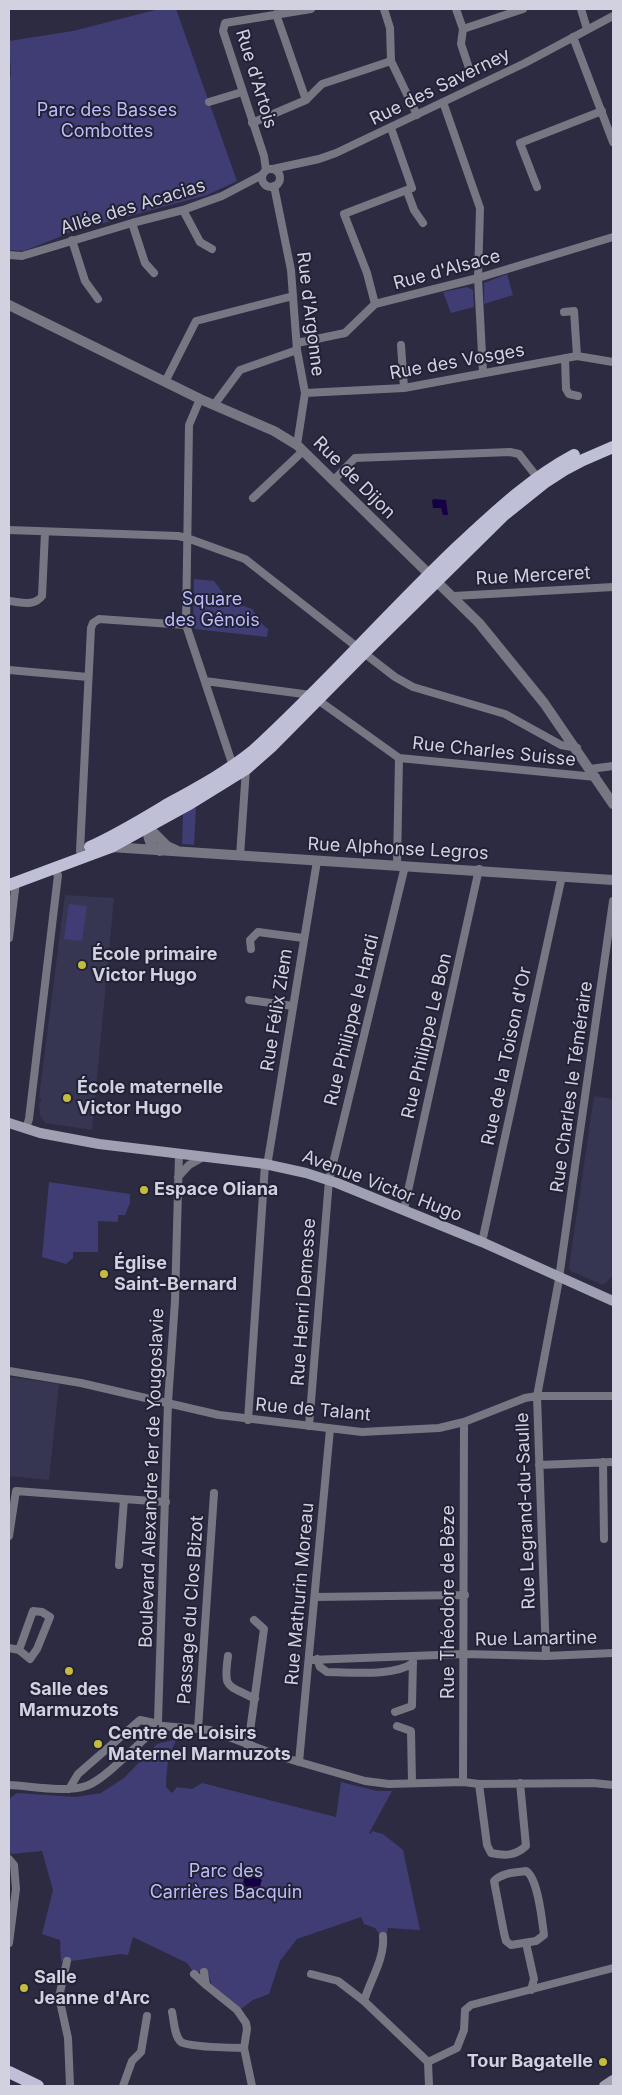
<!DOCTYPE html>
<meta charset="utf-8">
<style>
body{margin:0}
#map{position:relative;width:622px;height:2095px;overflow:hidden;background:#2c2b42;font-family:Inter,sans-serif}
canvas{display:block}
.frame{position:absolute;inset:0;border:10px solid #d1d1e0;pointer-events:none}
</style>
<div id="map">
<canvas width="622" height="2095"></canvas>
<div class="frame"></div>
</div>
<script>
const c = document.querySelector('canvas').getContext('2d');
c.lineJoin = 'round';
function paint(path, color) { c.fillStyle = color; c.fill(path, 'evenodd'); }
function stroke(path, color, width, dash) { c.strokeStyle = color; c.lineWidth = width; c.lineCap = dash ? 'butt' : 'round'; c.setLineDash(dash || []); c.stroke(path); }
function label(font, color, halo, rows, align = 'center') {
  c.font = font + ' Inter,sans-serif'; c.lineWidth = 4; c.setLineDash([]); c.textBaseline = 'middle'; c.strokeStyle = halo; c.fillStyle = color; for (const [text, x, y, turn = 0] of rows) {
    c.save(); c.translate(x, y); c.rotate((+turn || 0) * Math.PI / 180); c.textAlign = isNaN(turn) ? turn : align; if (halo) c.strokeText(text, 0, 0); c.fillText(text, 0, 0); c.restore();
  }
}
paint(new Path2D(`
 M65 895 114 898 92 1130 45 1123 40 1115 39 1103 42 1100 39 1097Z
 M594 1096 613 1099V1276L603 1285 571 1271 569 1268Z
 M9 1377 59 1384 49 1480 9 1476Z`), '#373652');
paint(new Path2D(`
 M159 9H176L237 181 207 195 64 234 62 236 24 251 9 250V76L11 75 9 41 73 31Z
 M507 274 513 295 484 304V283Z
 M467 287 473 290 474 307 451 313 443 292Z
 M194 579 214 581 229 601 252 609 263 625 268 629 267 637 195 629 193 621Z
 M196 807 194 845 182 844 183 814Z
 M69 904 87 906 82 941 64 939Z
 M49 1182 130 1194V1203L125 1215H118V1222L98 1221V1252H73V1258L66 1264 42 1257Z
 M177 1739C167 1758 167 1766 166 1787L172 1793 177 1787 192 1789 202 1783 336 1817 341 1782 377 1791H392L369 1833 371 1834 372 1831 383 1834 403 1850 420 1930 388 1928 386 1936 380 1935 375 1928 364 1924 361 1917 297 1939 280 1961 269 1994 253 2000 241 2009 212 1986 207 1970 194 1973 187 1963 133 1937 128 1955 121 1954 71 1961H61L60 1940 42 1934 53 1890 42 1851 11 1854 9 1851V1799L17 1793 76 1797 101 1793 124 1778 157 1744Z`), '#403c74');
paint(new Path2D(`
 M435 499 446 500 448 515H443L441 508H433L432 500Z
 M251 1874 262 1880 260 1886 248 1888 243 1885 244 1877Z`), '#150045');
stroke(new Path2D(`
 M384 9 390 28 391 61 417 115
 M456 9 463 29 461 44 469 68
 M581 9 587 29
 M276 14 306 100
 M463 29 523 9
 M573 37 613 142
 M209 102 242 92
 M443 102 480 208 478 278 483 373
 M252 123 306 100 322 84 391 61
 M262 178a9 9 0 1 1 18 0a9 9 0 1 1-18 0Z
 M273 169 319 159 336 153 525 63 613 16
 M266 170 264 156 223 31 225 23 311 9
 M274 186 291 270 297 350 305 393 297 445
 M537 187 520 143 602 111
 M407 191 414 210 423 223
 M183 210 200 242 212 249
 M132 223 145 263 154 273
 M72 240 85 281 98 299
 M9 255 22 256 132 223 183 210 222 196 262 175
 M375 304 367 273 344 214 412 188 391 128
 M564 312 574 311 577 356
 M297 343 345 333 375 304 478 278 613 237
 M401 345 404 388
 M565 358 566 389 569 394 578 396
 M165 382 196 321 293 296
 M305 393 404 388 577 356 613 362
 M200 399 189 425 186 625 233 766
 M214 405 240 370 297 350
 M334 480 355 458 510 452 519 454 537 477
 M253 498 303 451
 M9 530 178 536 187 538 245 559 357 647
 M454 596 613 587
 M9 601C21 602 34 607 42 596L45 532
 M364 653 395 677 413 687 505 714 561 745 577 748
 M9 670 88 677
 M205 681 311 695
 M318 700 399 758 596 777
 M590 769 613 766
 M80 851 91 628 93 623 99 619 186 625
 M240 856 246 769
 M397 866 399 758
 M9 938 16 882
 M251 949 250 940 258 932 303 938
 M249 1000 293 1006
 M26 1128 29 1119 58 875 53 869
 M178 1177 189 1165 203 1157
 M404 1209 479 869
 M482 1242 562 876
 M9 1371 81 1383 219 1415 362 1432 439 1428 464 1422 525 1398 537 1396H613
 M248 1420 265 1164 268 1160 317 861
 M309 1426 329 1180 405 866
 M603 1462 604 1539
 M539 1465 613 1462
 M9 1536 16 1491 124 1499
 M119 1565 124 1499 166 1502
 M315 1597 465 1595
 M9 1648 19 1650 33 1611 42 1612 50 1617 37 1649 30 1659 19 1650
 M228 1656C223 1691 228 1684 255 1699
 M546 1656 537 1396 558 1285 613 901
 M317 1659 320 1667 327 1672C351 1672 393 1677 413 1663
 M310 1660 464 1654 546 1656 613 1653
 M395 1712 412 1706 413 1659
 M158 1721 168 1402 175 1301 179 1154
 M163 1726 210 1730 282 1757 365 1781 389 1784 463 1782 479 1784 593 1783 613 1785
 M397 1726 411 1731 412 1783
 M198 1729 214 1493
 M248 1746 264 1629 254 1620
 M299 1762 330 1429
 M463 1782 464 1422
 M479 1784 487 1845 491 1853C505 1856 515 1856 526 1846L520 1783
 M9 1785C31 1786 65 1793 86 1786 103 1781 139 1743 154 1730
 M69 1789 78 1774 140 1720 154 1723
 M9 1859 14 1865 16 1889 9 1943
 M526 1871C538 1878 542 1920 544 1935L536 1941 511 1945 506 1941 504 1933 494 1881C503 1872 515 1873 526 1871Z
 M526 1943 534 1979 531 1990
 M67 1961 59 1997 68 2038 70 2086
 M204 1972 206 1985 237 2010 246 2023 247 2029 244 2048 252 2086
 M194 1974 206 1985
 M311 1974 338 1981 364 2001 428 2062 429 2086
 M364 2001C370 1980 385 1959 383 1936
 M172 2012C174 2020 174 2036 181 2042 188 2047 234 2048 244 2048
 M428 2062 457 2048 464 2030 465 2010 471 2005 613 1968
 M123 2086 132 2061 141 2052 147 2016`), '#767782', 8);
stroke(new Path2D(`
 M9 305 200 399 274 431 297 445 479 623 544 703 613 804
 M111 847 613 880
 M160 851C150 847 147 837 148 827L167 846 176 850`), '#767782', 10);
stroke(new Path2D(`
 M9 1123 40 1133 99 1144 265 1164 306 1173 337 1183 482 1242 613 1301
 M604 2086 613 2080`), '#9fa0b2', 10);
stroke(new Path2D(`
 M90 847C117 835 143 819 168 804 197 788 227 772 253 751 323 687 386 615 455 549 493 514 529 479 574 455
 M9 885 111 847 191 803 246 769 271 747 364 653 504 515 544 483 564 470 583 460 613 447
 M9 2072 38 2086`), '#bfbfd7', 12);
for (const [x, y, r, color] of [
 [82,965,5,"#c5bc3d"],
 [67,1098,5,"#c5bc3d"],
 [144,1190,5,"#c5bc3d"],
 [104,1274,5,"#c5bc3d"],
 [69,1671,5,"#c5bc3d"],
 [98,1744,5,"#c5bc3d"],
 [24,1988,5,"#c5bc3d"],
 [603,2062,5,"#c5bc3d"]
]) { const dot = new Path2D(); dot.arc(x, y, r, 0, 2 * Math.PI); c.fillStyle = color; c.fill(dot); stroke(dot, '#222237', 2); }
label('18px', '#d1d1e0', '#222237', [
 ["Rue d'Artois",256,79,73],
 ["Rue des Saverney",440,87,-26],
 ["Allée des Acacias",133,207,-17],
 ["Rue d'Alsace",447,270,-15],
 ["Rue d'Argonne",310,314,83],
 ["Rue des Vosges",457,362,-10],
 ["Rue de Dijon",354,478,45],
 ["Rue Merceret",533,576,-3],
 ["Rue Charles Suisse",494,752,6],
 ["Rue Alphonse Legros",398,849,3],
 ["Rue Félix Ziem",277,1010,-81],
 ["Rue Philippe le Hardi",352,1020,-76],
 ["Rue Philippe Le Bon",427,1036,-77],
 ["Rue de la Toison d'Or",507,1056,-78],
 ["Rue Charles le Téméraire",572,1087,-82],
 ["Avenue Victor Hugo",382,1186,21],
 ["Rue Henri Demesse",304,1302,-86],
 ["Rue de Talant",313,1410,5],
 ["Boulevard Alexandre 1er de Yougoslavie",152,1478,-88],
 ["Rue Legrand-du-Saulle",526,1511,-92],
 ["Rue Mathurin Moreau",300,1594,-85],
 ["Rue Théodore de Bèze",449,1602,-90],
 ["Passage du Clos Bizot",191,1610,-86],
 ["Rue Lamartine",536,1639,-1]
]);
label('18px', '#bdbcfa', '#222237', [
 ["Parc des Basses",107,111],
 ["Combottes",107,132],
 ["Square",212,600],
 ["des Gênois",212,621],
 ["Parc des",226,1872],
 ["Carrières Bacquin",226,1893]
]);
label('bold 18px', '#d1d1e0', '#222237', [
 ["École primaire",92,955],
 ["Victor Hugo",92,976],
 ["École maternelle",77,1088],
 ["Victor Hugo",77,1109],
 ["Espace Oliana",154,1190],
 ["Église",114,1264],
 ["Saint-Bernard",114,1285],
 ["Salle des",69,1690,"center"],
 ["Marmuzots",69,1711,"center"],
 ["Centre de Loisirs",108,1734],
 ["Maternel Marmuzots",108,1755],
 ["Salle",34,1978],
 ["Jeanne d'Arc",34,1999],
 ["Tour Bagatelle",593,2062,"right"]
], 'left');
</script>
